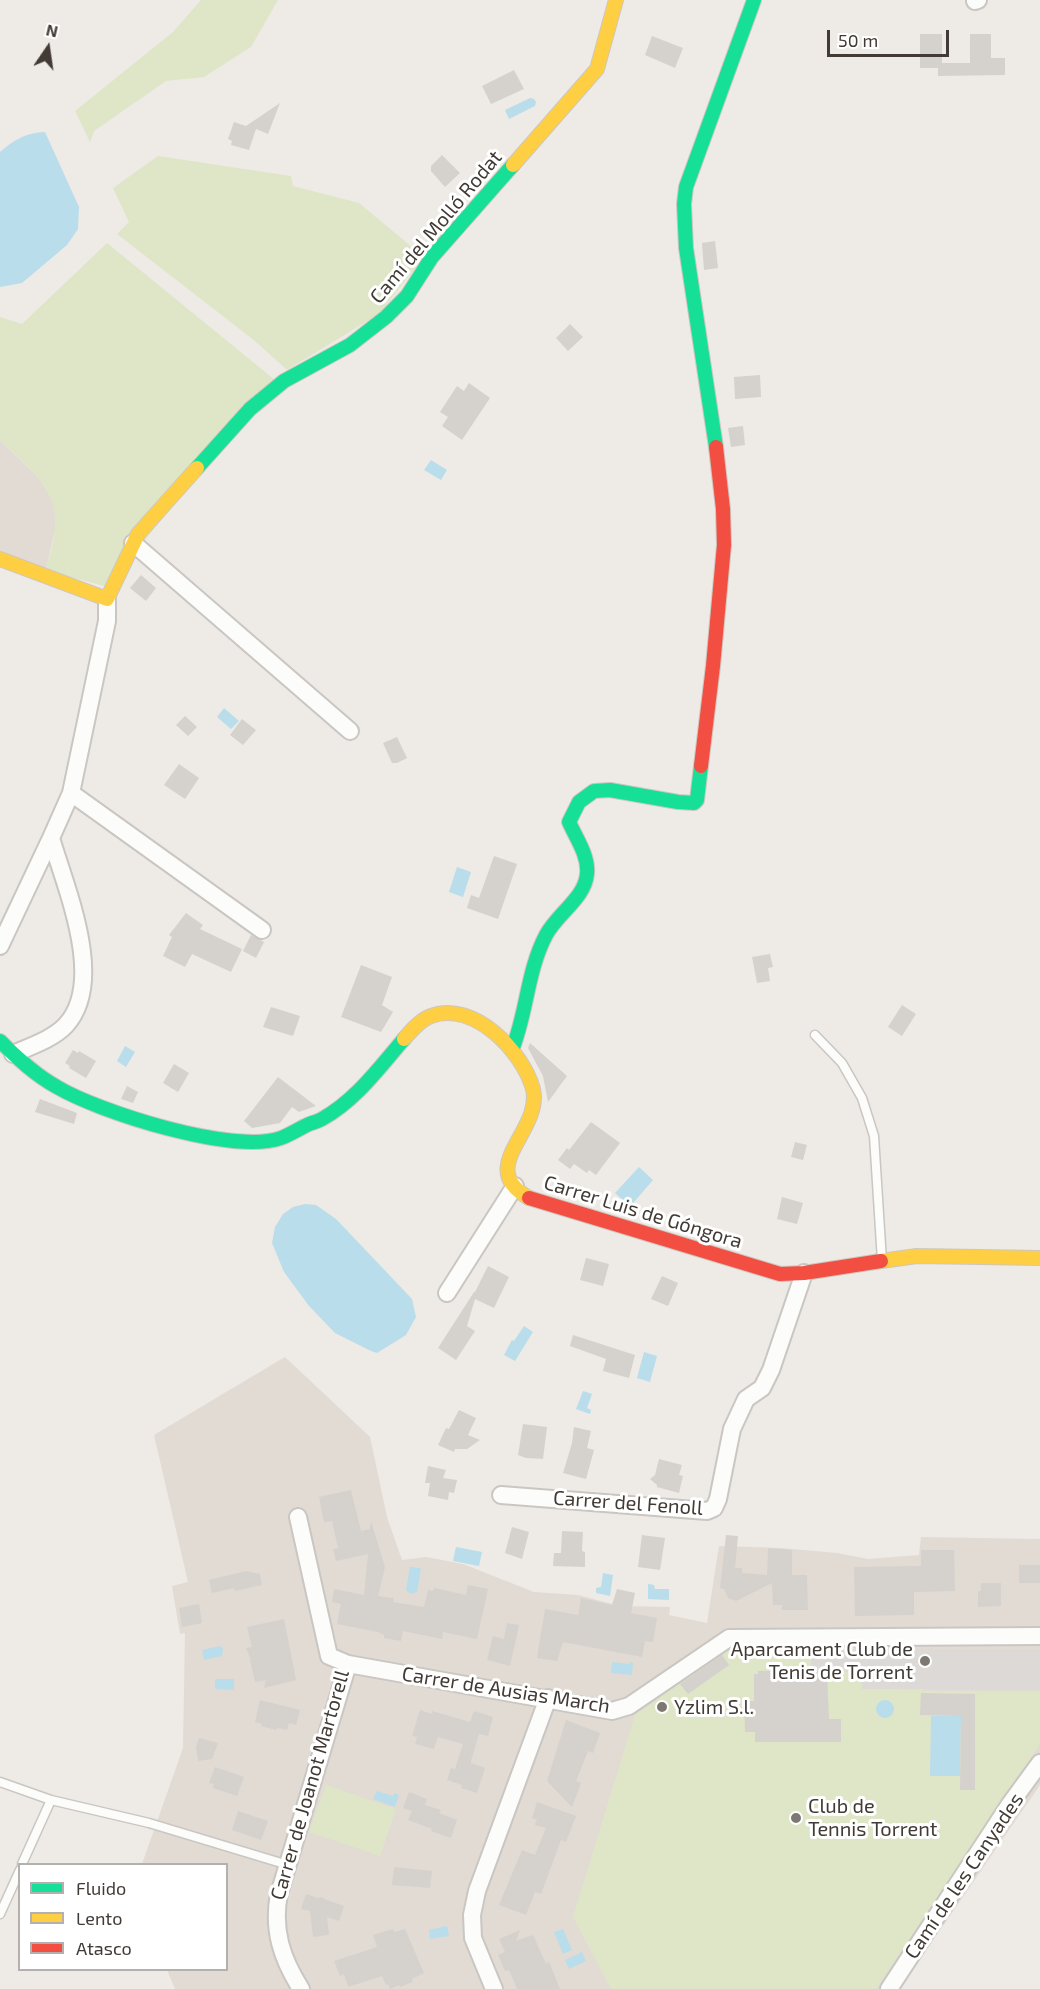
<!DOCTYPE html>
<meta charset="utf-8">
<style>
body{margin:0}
#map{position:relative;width:1040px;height:1989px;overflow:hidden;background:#eeeae6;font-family:"Exo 2",sans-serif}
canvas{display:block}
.legend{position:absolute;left:18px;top:1863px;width:210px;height:108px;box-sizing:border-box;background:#fff;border:2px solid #b3b0ae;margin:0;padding:8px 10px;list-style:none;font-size:18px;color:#423a34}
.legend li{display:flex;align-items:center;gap:12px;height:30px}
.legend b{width:30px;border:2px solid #b3b0ae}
.north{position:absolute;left:18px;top:18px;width:60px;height:60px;-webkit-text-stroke:4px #fff;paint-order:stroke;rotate:13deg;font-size:16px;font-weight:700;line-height:24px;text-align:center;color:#423a34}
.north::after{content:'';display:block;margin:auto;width:21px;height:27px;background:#423a34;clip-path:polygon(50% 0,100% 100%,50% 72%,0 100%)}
.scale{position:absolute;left:827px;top:30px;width:122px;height:27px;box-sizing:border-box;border:3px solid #423a34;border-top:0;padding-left:8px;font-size:18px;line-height:21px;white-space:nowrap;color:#423a34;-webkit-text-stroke:4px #fff;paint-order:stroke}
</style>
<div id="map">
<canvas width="1040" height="1989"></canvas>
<ul class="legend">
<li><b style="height:8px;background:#16e098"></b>Fluido</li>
<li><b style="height:8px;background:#ffcf43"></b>Lento</li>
<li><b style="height:8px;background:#f24e42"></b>Atasco</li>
</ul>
<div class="north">N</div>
<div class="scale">50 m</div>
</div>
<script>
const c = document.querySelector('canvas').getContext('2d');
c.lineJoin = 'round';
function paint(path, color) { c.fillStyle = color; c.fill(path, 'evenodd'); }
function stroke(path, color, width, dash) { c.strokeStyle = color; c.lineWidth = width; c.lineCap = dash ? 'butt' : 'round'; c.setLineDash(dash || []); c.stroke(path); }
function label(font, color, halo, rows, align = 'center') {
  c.font = font + ' "Exo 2",sans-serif'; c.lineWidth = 6; c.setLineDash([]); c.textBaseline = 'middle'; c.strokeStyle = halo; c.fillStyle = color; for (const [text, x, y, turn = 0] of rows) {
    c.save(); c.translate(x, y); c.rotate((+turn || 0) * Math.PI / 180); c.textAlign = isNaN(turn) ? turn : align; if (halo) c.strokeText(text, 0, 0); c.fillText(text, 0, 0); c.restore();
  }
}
paint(new Path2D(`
 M0 440 39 478 52 499 55 511V530L46 570 0 552Z
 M285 1357 370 1437 387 1517 402 1560 426 1557 463 1564 534 1592 578 1595 620 1606 670 1607 669 1615 707 1623 719 1546 781 1548 837 1553 868 1559 919 1555 921 1537 1040 1539V1785L945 1923 895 1989H175L167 1970H226V1864H142L183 1748 185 1633 180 1634 172 1586 188 1582 154 1435Z`), '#e1dbd4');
paint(new Path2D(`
 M201 0H278L251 47 204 77 166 81 94 131 90 142 75 111 173 32Z
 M158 156 291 176 293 186 359 203 424 257 379 314 287 370 255 341 117 234 129 222 113 188Z
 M107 243 275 380 107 587 46 570C68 498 50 488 0 440V317L22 324Z
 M756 1649 817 1651 923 1649V1691H1040V1744L876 1989H611L573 1917 635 1715 718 1655 729 1650Z
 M326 1785 396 1809 380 1856 309 1832Z`), '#dfe6c7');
paint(new Path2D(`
 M923 1649H1040V1690L862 1689 861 1671 811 1673V1651Z`), '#ddd9d6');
paint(new Path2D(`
 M530 98 534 99 536 102 535 106 509 119 505 110Z
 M45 132 79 207 78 229 67 245 22 283 0 287V152C15 139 26 133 45 132Z
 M431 460 447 470 441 480 424 470Z
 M224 708 239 721 231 729 217 717Z
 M457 867 471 872 463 897 449 892Z
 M125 1046 135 1052 126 1067 117 1061Z
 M639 1167 653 1180 634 1202 636 1208 633 1212H628L624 1207 625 1202 615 1193Z
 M305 1204 316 1205 336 1219 412 1299 416 1317 406 1335 377 1353 371 1351 335 1333 309 1306 284 1272 272 1243 275 1227 283 1214 293 1207Z
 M524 1326 533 1332 515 1361 504 1355 512 1340 514 1341Z
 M644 1352 657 1356 650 1382 637 1378Z
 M583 1391 592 1394 587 1408 591 1410 590 1414 576 1409Z
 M456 1547 482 1552 479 1566 453 1561Z
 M410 1567 421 1568 417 1592 411 1594 406 1590Z
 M603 1573 613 1575 610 1596 596 1593V1588L601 1587Z
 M648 1584 654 1585 655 1589H669V1600L648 1599Z
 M220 1646 223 1649 222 1656 204 1660 202 1650Z
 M632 1661 633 1664 632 1675 611 1673 612 1662 629 1664Z
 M215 1679H234V1690L215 1689Z
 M876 1709a9 9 0 1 1 18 0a9 9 0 1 1-18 0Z
 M931 1716H961L960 1776H930Z
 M377 1791 393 1796 395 1793 399 1795 395 1807 373 1799Z
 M447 1926 449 1936 430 1939 429 1930Z
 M563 1929 572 1950 563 1954 554 1932Z
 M582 1952 586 1961 569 1969 565 1960Z`), '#b9ddea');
paint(new Path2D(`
 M920 34H942V63H970V34H991V58H1005V75L938 76V68H920Z
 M652 36 683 48 675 68 645 55Z
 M514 70 524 89 491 104 482 86Z
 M280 103 268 134 256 129 249 150 231 145 232 141 228 139 234 122 246 126Z
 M442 155 460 173 445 187 431 171V166Z
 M715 241 718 268 704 270 702 243Z
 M570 324 583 337 568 351 556 338Z
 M760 375 761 397 735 399 734 377Z
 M469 383 490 398 462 440 442 426 448 417 440 412 457 386 464 391Z
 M743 426 745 445 731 447 728 428Z
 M141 575 156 588 146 601 130 588Z
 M185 716 197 727 188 736 176 725Z
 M242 719 256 730 243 745 230 735Z
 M397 737 407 758 397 763H392L383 743Z
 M179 764 199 778 185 799 164 785Z
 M494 856 517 864 498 919 467 908 471 895 479 898Z
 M186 913 203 925 200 929 242 949 231 972 192 954 185 967 163 956 172 937 169 935Z
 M251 935 264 942 256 958 243 951Z
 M770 954 773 967 768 968 770 981 757 983 752 957Z
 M361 965 392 977 382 1005 393 1012 381 1032 341 1017Z
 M902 1005 916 1014 902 1036 888 1027Z
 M271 1007 300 1016 293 1036 263 1027Z
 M530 1043 567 1076 548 1102 543 1076 528 1048Z
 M73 1050 78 1053 79 1051 96 1061 86 1078 69 1068 70 1066 65 1063Z
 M174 1064 189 1073 178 1092 163 1083Z
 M278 1077 316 1106 299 1112 292 1107 280 1123 252 1128 244 1121Z
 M127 1086 138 1092 133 1103 121 1099Z
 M40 1099 77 1113 74 1124 35 1112Z
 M591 1122 620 1143 596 1175 589 1170 587 1173 574 1164 570 1169 558 1160 567 1148 569 1150Z
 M795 1142 807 1145 803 1160 791 1157Z
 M782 1197 803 1203 797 1224 777 1219Z
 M586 1258 609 1264 603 1286 580 1280Z
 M488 1266 509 1277 494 1308 475 1299 467 1326 475 1331 456 1360 438 1348 474 1292H475Z
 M662 1276 678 1283 668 1306 651 1299Z
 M573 1335 635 1355 629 1378 603 1371 606 1359 570 1346Z
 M459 1410 476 1418 468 1435 480 1440 467 1449H455L454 1452 438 1445 446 1428 449 1429Z
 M523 1424 547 1427 543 1459 526 1458 518 1455Z
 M574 1427 591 1431 587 1448 594 1450 586 1479 563 1473 572 1443Z
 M659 1459 682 1465 679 1475 683 1476 679 1493 657 1487V1485L650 1479 655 1475Z
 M428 1466 446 1470 443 1478 457 1480 454 1493 449 1492 448 1500 428 1496 430 1483H425Z
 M351 1490 361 1531 370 1529 371 1521 385 1567 378 1596 394 1598 393 1602 424 1607 428 1590 433 1591 434 1588 466 1595 468 1585 488 1589 477 1639 443 1632 442 1639 403 1631 401 1641 384 1638V1635L378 1632 337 1624 341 1604 332 1602 334 1589 364 1595 368 1554 336 1561 333 1549 338 1548 332 1521 324 1522 319 1497Z
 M512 1527 529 1532 522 1559 505 1553Z
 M562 1531 583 1532 582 1551 585 1552V1567L553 1566 554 1553H561Z
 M642 1535 665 1538 660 1570 638 1567Z
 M726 1535 738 1536 735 1568H742V1573L767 1575 768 1548 792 1550V1575H807L808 1610H782V1605H773L772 1583 736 1601 728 1598 724 1589 720 1588Z
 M921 1550H954L955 1591 914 1592V1615L855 1616 854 1567 921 1566Z
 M1019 1565H1040V1583H1019Z
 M246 1571 260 1574 262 1585 235 1591 234 1588 212 1593 209 1580Z
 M981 1583H1001V1606L978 1607V1591H981Z
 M617 1589 635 1593 631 1613 657 1618 653 1642 645 1641 642 1657 563 1642 557 1661 537 1658 545 1609 578 1615 581 1598 612 1605Z
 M199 1604 202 1623 182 1627 179 1608Z
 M284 1619 296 1680 264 1688 266 1680 255 1682 250 1660H251L246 1648 252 1647 247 1627Z
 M507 1623 519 1625 510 1666 487 1660 493 1636 504 1639Z
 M722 1655 729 1665 688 1694 680 1684Z
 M827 1670 829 1719H841V1742H755V1732H745L744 1701H754V1674H758V1671Z
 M921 1693 975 1694V1790H960L961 1716 920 1715Z
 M260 1700 300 1710 296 1725 289 1723 287 1730 277 1728 276 1730 261 1726 262 1724 255 1722Z
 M420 1710 432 1714V1711L470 1722 474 1711 493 1717 488 1736 479 1734 471 1761V1763L485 1768 477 1793 461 1788 462 1785 447 1780 451 1768 455 1769 463 1744 438 1737 434 1749 415 1744 417 1737 412 1736Z
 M566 1720 600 1733 593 1753 588 1751 576 1781 581 1783 572 1807 547 1781Z
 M199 1738 218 1743 212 1759 198 1761 196 1747Z
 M215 1767 244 1777 237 1796 213 1788 214 1784 209 1783Z
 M409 1792 427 1799 425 1805 441 1810 439 1813 457 1820 451 1838 431 1831 432 1829 408 1820 412 1811 403 1808Z
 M537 1802 576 1816 566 1842 561 1840 541 1894 535 1892 526 1915 499 1905 522 1850 535 1855 546 1828 535 1825 537 1820 532 1818Z
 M238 1811 268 1821 261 1840 232 1830Z
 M394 1867 432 1871 430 1888 392 1885Z
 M306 1894 318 1898 323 1897 324 1899 344 1906 339 1921 327 1917 329 1934 328 1935 313 1937 310 1911 301 1909Z
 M393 1929 394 1932 405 1929 424 1973 412 1979 413 1982 400 1987 399 1985 390 1989 388 1984 386 1985 382 1976 348 1987 344 1974 340 1976 334 1961 377 1947 373 1935Z
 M520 1930 516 1941 533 1935 546 1964 549 1962 560 1989H517L509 1970 505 1971 498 1955 505 1952 499 1939Z`), '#d5d1cd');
const lane = new Path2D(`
 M815 1035 842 1063 862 1098 874 1136 882 1261
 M0 1782 51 1800 149 1823 288 1865
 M22 1864 51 1800
 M0 1914 20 1870`);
const street = new Path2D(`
 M975 1 978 0
 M133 543 350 731
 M107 599V621L71 793 262 930
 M0 946 51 838
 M13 1054C31 1046 53 1039 66 1025 106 981 66 889 51 838L71 793
 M447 1293 515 1186
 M501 1495 707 1511 714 1508 718 1499 732 1429 746 1399 762 1388 771 1370 804 1273
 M298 1517 329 1656 348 1664 612 1711 629 1706 729 1638 1040 1636
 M301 1989C282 1959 272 1930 279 1894L348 1664
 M494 1989 473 1938 472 1915 477 1891 548 1698
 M889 1989 1010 1804 1040 1763`);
const fast = new Path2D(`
 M716 447 686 248 684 204 686 187 754 0
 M197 468 250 409 284 381 350 345 386 317 407 296 432 257 513 165
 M0 1041C17 1058 35 1075 57 1087 99 1112 234 1155 281 1138 289 1135 297 1130 305 1126 310 1123 317 1122 322 1119 356 1100 379 1068 404 1039
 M512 1050C527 1013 527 971 546 935 557 914 585 898 587 874 589 856 576 838 569 822L579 802 594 791 610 790 678 802 694 803 697 800 701 766`);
const slow = new Path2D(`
 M513 165 597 69 616 0
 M0 559 107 599 138 534 197 468
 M404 1039C411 1031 420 1020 431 1016 474 1000 523 1052 533 1089 543 1131 474 1167 529 1198
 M881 1261 917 1256 1040 1258`);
const jam = new Path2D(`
 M701 766 713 666 724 545 723 509 716 447
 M529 1198 780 1274 804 1273 881 1261`);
stroke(lane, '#cac6c2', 11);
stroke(street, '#cac6c2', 20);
stroke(fast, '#cec7bf', 16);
stroke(slow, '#cec7bf', 16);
stroke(jam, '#cec7bf', 16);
stroke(lane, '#fcfcfb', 8);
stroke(street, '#fcfcfb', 16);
stroke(fast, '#16e098', 14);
stroke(slow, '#ffcf43', 14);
stroke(jam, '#f24e42', 14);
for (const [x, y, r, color] of [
 [925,1661,6,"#7e7872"],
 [662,1707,6,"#7e7872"],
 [796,1818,6,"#7e7872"]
]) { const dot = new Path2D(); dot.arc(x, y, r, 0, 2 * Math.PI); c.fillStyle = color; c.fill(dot); stroke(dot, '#fff', 2); }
label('20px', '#423a34', '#fff', [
 ["Camí del Molló Rodat",436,227,-50],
 ["Carrer Luis de Góngora",643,1212,17],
 ["Carrer del Fenoll",628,1503,4],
 ["Carrer de Ausias March",506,1690,9],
 ["Carrer de Joanot Martorell",310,1785,-74],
 ["Camí de les Canyades",964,1876,-56]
]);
label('20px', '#423a34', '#fff', [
 ["Aparcament Club de",913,1649,"right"],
 ["Tenis de Torrent",913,1672,"right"],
 ["Yzlim S.l.",674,1707],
 ["Club de",808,1806],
 ["Tennis Torrent",808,1829]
], 'left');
</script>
